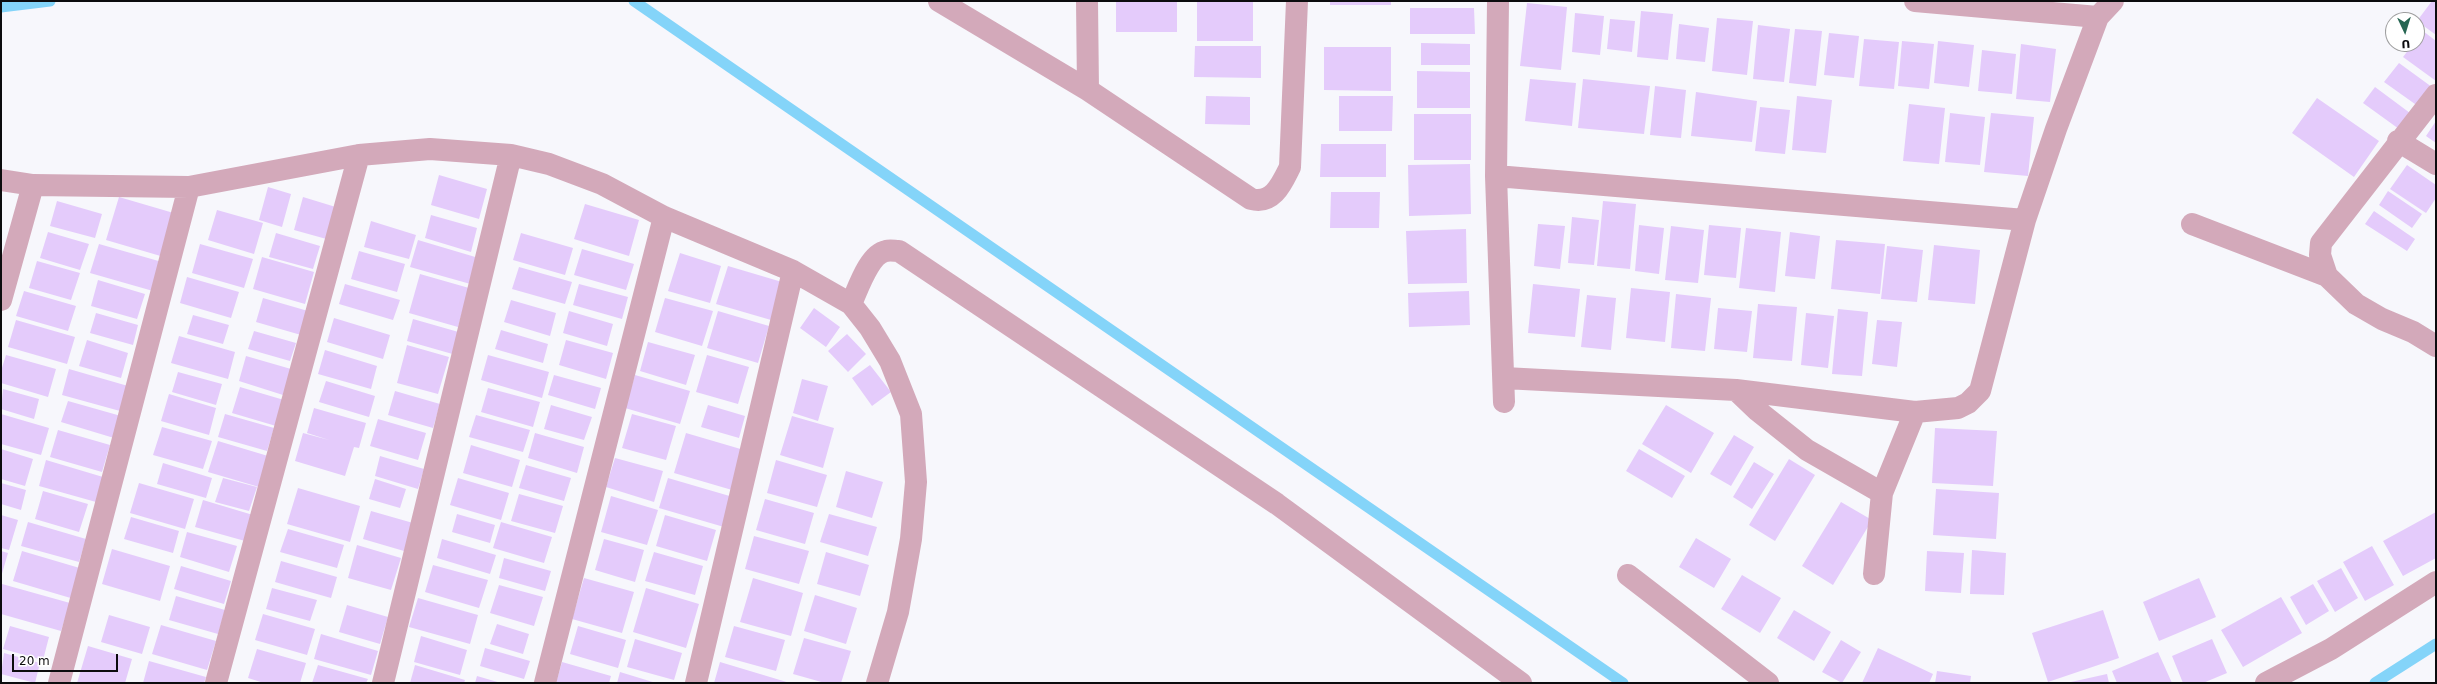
<!DOCTYPE html>
<style>
body{margin:0}
#map{position:relative;width:2437px;height:684px;overflow:hidden;background:#f7f7fc;font-family:"DejaVu Sans",sans-serif}
canvas{display:block}
.frame{position:absolute;inset:0;border:2px solid #0c0c0e;pointer-events:none}
.north{position:absolute;left:2385px;top:12px;width:40px;height:40px;box-sizing:border-box;background:#fff;border:1px solid #9e9e9f;border-radius:50%;rotate:176deg;font-size:11px;font-weight:700;line-height:16px;text-align:center;color:#0c0c0e}
.north::after{content:'';display:block;margin:auto;width:14px;height:18px;background:#276653;clip-path:polygon(50% 0,100% 100%,50% 72%,0 100%)}
.scale{position:absolute;left:12px;top:654px;width:106px;height:18px;box-sizing:border-box;border:2px solid #0c0c0e;border-top:0;padding-left:5px;font-size:12px;line-height:14px;white-space:nowrap;color:#0c0c0e;-webkit-text-stroke:3px #fff;paint-order:stroke}
</style>
<div id="map">
<canvas width="2437" height="684"></canvas>
<div class="frame"></div>
<div class="north">U</div>
<div class="scale">20 m</div>
</div>
<script>
const c = document.querySelector('canvas').getContext('2d');
c.lineJoin = 'round';
function stroke(path, color, width, dash) { c.strokeStyle = color; c.lineWidth = width; c.lineCap = dash ? 'butt' : 'round'; c.setLineDash(dash || []); c.stroke(path); }
function paint(path, color) { c.fillStyle = color; c.fill(path, 'evenodd'); }
stroke(new Path2D(`
 M634 1 1623 683
 M1 7 50 1
 M2375 683 2436 644`), '#84d4f9', 11);
paint(new Path2D(`
 M1116 1H1177V32H1116Z
 M1197 1H1253V41H1197Z
 M1330 1H1391V5H1330Z
 M2432 1H2436V35L2417 21Z
 M1527 3 1567 7 1561 70 1520 66Z
 M1410 8H1474L1475 34H1410Z
 M1641 11 1673 14 1668 60 1637 57Z
 M1575 13 1604 16 1600 55 1572 52Z
 M1717 18 1753 21 1747 75 1712 71Z
 M1610 19 1635 21 1632 52 1607 49Z
 M1679 24 1709 28 1705 62 1676 59Z
 M1758 25 1790 29 1784 82 1753 79Z
 M1795 29 1822 31 1816 86 1789 83Z
 M2423 31 2436 41V81L2403 57 2413 44H2417V39Z
 M1829 33 1859 36 1854 78 1824 75Z
 M1864 39 1899 42 1894 89 1859 86Z
 M1902 41 1934 44 1929 89 1898 86Z
 M1938 41 1974 45 1969 87 1934 83Z
 M1421 43 1470 44V65H1421Z
 M2021 44 2056 49 2050 102 2016 99Z
 M1195 46H1261V78L1194 77Z
 M1324 47H1391V91L1324 90Z
 M1982 50 2016 54 2012 94 1978 91Z
 M2399 63 2436 90 2422 109 2384 82Z
 M1417 71 1470 72V108H1417Z
 M1530 79 1576 83 1572 126 1525 121Z
 M1583 79 1650 86 1644 134 1578 128Z
 M1655 86 1686 90 1681 138 1650 135Z
 M2375 87 2410 113 2399 129 2363 103Z
 M1696 92 1757 101 1752 142 1691 136Z
 M1206 96 1250 97V125L1205 124Z
 M1339 96H1393L1392 131H1339Z
 M1797 96 1832 100 1826 153 1792 150Z
 M2317 98 2379 141 2354 177 2292 133Z
 M1909 104 1945 108 1939 164 1903 161Z
 M1760 107 1790 110 1785 154 1755 151Z
 M1950 113 1985 117 1980 165 1945 162Z
 M1991 113 2034 117 2028 176 1984 172Z
 M1414 114H1471V160H1414Z
 M2436 121V143L2426 136Z
 M1321 144H1386V177H1320Z
 M1470 164 1471 214 1409 216 1408 165Z
 M2407 165 2436 185V198L2426 213 2390 189Z
 M439 175 487 189 479 219 431 205Z
 M268 187 291 194 282 227 259 220Z
 M2388 191 2422 214 2412 228 2379 205Z
 M1331 192H1380L1379 228H1330Z
 M119 197 177 214 164 257 106 240Z
 M303 197 339 208 330 240 294 230Z
 M57 201 102 214 95 238 50 226Z
 M1603 201 1636 204 1630 269 1597 266Z
 M585 204 639 220 629 256 574 239Z
 M217 210 263 223 254 254 208 240Z
 M2374 211 2415 239 2407 251 2365 224Z
 M431 215 477 228 471 252 425 238Z
 M1572 217 1599 220 1594 265 1568 263Z
 M371 221 416 235 409 259 364 247Z
 M1538 224 1565 226 1560 269 1534 266Z
 M1639 225 1664 228 1659 274 1635 271Z
 M1709 225 1741 228 1736 278 1704 275Z
 M1671 226 1704 230 1698 283 1665 280Z
 M1746 228 1781 232 1775 292 1739 288Z
 M1466 229 1467 283 1408 284 1406 231Z
 M48 232 89 244 80 270 40 258Z
 M1790 232 1820 236 1815 279 1785 276Z
 M276 233 320 246 313 269 269 257Z
 M521 233 573 248 565 275 513 260Z
 M418 240 482 259 474 285 410 267Z
 M1836 240 1885 244 1880 294 1831 289Z
 M99 244 162 262 153 291 90 273Z
 M200 244 253 259 244 288 192 273Z
 M1934 245 1980 250 1975 304 1928 300Z
 M1887 246 1923 250 1917 302 1881 299Z
 M582 249 634 264 626 290 574 275Z
 M359 251 405 264 397 292 351 279Z
 M680 253 721 266 710 303 668 291Z
 M262 257 314 272 305 304 253 289Z
 M37 261 80 273 71 300 29 288Z
 M728 266 782 282 771 320 716 304Z
 M519 267 572 282 565 304 512 289Z
 M420 274 469 288 458 327 409 313Z
 M187 277 239 292 231 318 180 303Z
 M98 280 145 294 137 319 91 306Z
 M345 284 400 300 393 320 339 304Z
 M579 284 628 297 622 319 573 305Z
 M1533 284 1580 289 1575 337 1528 333Z
 M1631 288 1670 292 1665 342 1626 338Z
 M24 291 76 306 68 331 16 316Z
 M1469 291 1470 325 1409 327 1408 293Z
 M1676 294 1711 298 1705 351 1671 348Z
 M1587 295 1616 298 1611 350 1581 347Z
 M263 298 308 311 301 335 256 322Z
 M665 298 713 311 702 346 655 332Z
 M511 300 556 313 550 336 504 322Z
 M1758 304 1797 307 1792 361 1753 358Z
 M814 308 840 327 826 347 800 328Z
 M1718 308 1752 311 1747 352 1714 349Z
 M1838 309 1868 312 1862 376 1832 374Z
 M569 311 613 324 607 346 563 333Z
 M718 311 769 326 758 363 707 348Z
 M96 313 138 325 133 345 90 333Z
 M1806 313 1834 316 1828 368 1801 365Z
 M193 315 229 325 223 344 187 334Z
 M334 318 390 335 383 359 327 342Z
 M413 319 462 333 456 355 407 341Z
 M16 320 75 337 67 364 8 347Z
 M1877 320 1902 322 1897 367 1872 364Z
 M501 330 548 344 543 363 495 349Z
 M254 331 296 343 290 361 248 349Z
 M847 334 866 354 848 372 828 351Z
 M179 336 235 352 228 379 171 363Z
 M87 340 128 353 121 378 79 366Z
 M566 340 613 353 606 379 559 365Z
 M648 342 695 355 686 385 640 371Z
 M407 345 449 357 438 394 397 383Z
 M325 350 377 366 371 389 318 374Z
 M6 355 56 369 48 397 1 383V371Z
 M488 355 549 372 542 398 481 380Z
 M707 355 749 367 738 404 696 392Z
 M246 356 291 369 283 395 239 381Z
 M870 365 891 392 872 406 852 378Z
 M69 369 128 386 120 411 62 395Z
 M178 372 222 384 216 405 172 392Z
 M554 375 601 388 595 409 548 395Z
 M635 375 690 391 680 424 625 408Z
 M802 379 828 386 818 421 793 413Z
 M326 381 375 396 369 417 319 402Z
 M240 387 284 400 276 426 232 413Z
 M488 388 540 402 533 427 481 412Z
 M3 389 39 399 34 419 1 409Z
 M395 391 440 404 433 428 388 415Z
 M169 394 216 408 209 435 161 421Z
 M68 401 121 416 114 438 61 422Z
 M551 405 592 417 584 440 544 429Z
 M708 405 745 416 739 438 701 427Z
 M1666 405 1714 433 1691 473 1642 444Z
 M314 408 366 423 359 448 354 447 345 476 295 461 303 433 329 440 307 433Z
 M1 414 49 428 41 455 1 444Z
 M225 414 274 428 267 451 218 437Z
 M632 414 676 426 666 460 622 448Z
 M476 415 530 430 523 452 469 437Z
 M792 416 834 428 823 468 780 455Z
 M378 419 426 433 418 460 370 446Z
 M162 427 212 441 203 469 153 455Z
 M1935 428 1997 431 1993 486 1932 483Z
 M58 430 110 445 102 472 50 457Z
 M535 433 584 447 577 473 528 458Z
 M686 433 744 450 732 490 674 473Z
 M1734 435 1754 447 1731 486 1710 474Z
 M218 441 268 456 259 487 208 472Z
 M471 445 520 460 512 487 463 473Z
 M1 449 33 459 25 486 1 479Z
 M1639 449 1685 476 1672 498 1626 471Z
 M380 456 424 469 418 489 375 476Z
 M615 458 663 471 654 502 606 487Z
 M1789 459 1815 475 1775 541 1749 525Z
 M46 460 103 477 96 502 39 486Z
 M776 460 827 475 817 507 767 493Z
 M1754 462 1774 474 1752 509 1733 497Z
 M163 463 212 478 206 498 157 484Z
 M526 465 571 478 564 501 519 488Z
 M846 471 883 482 872 518 836 507Z
 M223 478 257 487 249 511 215 502Z
 M458 478 509 493 501 520 450 505Z
 M668 478 733 497 724 527 659 508Z
 M375 479 406 489 400 508 369 499Z
 M1 483 26 490 21 510 1 504Z
 M139 483 194 499 185 529 130 513Z
 M298 488 360 506 350 542 287 524Z
 M1936 489 1999 493 1996 539 1933 535Z
 M43 491 88 504 79 532 35 519Z
 M519 494 563 506 555 533 511 521Z
 M611 496 658 510 647 545 601 532Z
 M765 499 814 513 805 544 756 530Z
 M203 500 253 515 245 541 195 527Z
 M1841 502 1872 520 1833 585 1802 566Z
 M371 511 413 523 404 551 363 539Z
 M2436 512V558L2403 576 2383 541Z
 M457 514 495 525 490 543 452 532Z
 M829 514 877 527 868 556 820 542Z
 M1 515 18 520 9 550 1 548Z
 M665 515 716 530 707 561 656 546Z
 M131 517 179 531 173 553 124 539Z
 M28 522 86 539 79 562 21 546Z
 M501 522 552 537 544 563 493 548Z
 M288 529 344 545 337 568 280 552Z
 M187 532 237 546 229 572 180 557Z
 M754 536 809 551 799 584 745 569Z
 M1696 538 1731 559 1714 588 1679 567Z
 M442 539 496 555 490 574 437 558Z
 M604 539 644 550 635 582 595 570Z
 M357 545 401 558 391 590 348 578Z
 M2372 546 2394 585 2365 601 2343 562Z
 M112 549 170 566 160 601 102 584Z
 M1972 550 2006 553 2004 595 1970 594Z
 M1 551 8 553 1 577Z
 M22 551 83 569 74 599 13 581Z
 M1927 551 1964 553 1961 593 1925 591Z
 M654 552 703 566 695 595 645 581Z
 M826 552 869 565 860 596 817 584Z
 M504 558 551 571 545 591 499 578Z
 M281 561 337 577 331 598 275 582Z
 M433 565 488 580 479 608 425 592Z
 M181 566 231 581 224 604 174 589Z
 M2341 568 2358 598 2335 612 2317 581Z
 M1742 575 1781 598 1760 633 1721 609Z
 M584 578 634 592 622 633 572 619Z
 M753 578 803 593 791 636 740 622Z
 M2199 578 2216 617 2159 641 2143 602Z
 M2 584 70 603 61 631 1 614Z
 M2313 584 2329 611 2306 625 2290 597Z
 M499 585 543 597 534 626 490 613Z
 M272 588 317 600 310 621 266 609Z
 M646 588 699 604 686 648 633 632Z
 M815 595 857 608 846 644 804 631Z
 M176 596 225 610 218 634 169 620Z
 M2281 597 2302 633 2243 667 2221 630Z
 M418 598 478 615 470 644 409 627Z
 M347 605 388 617 380 644 339 632Z
 M1794 610 1831 632 1814 661 1777 638Z
 M2103 610 2119 658 2048 682 2032 633Z
 M263 614 315 629 307 655 255 640Z
 M109 615 150 627 142 654 101 642Z
 M497 624 529 634 523 654 490 644Z
 M161 625 216 641 207 670 152 654Z
 M10 626 49 637 43 660 3 649Z
 M578 626 626 640 618 668 570 654Z
 M734 626 785 640 776 671 725 657Z
 M321 634 378 651 371 675 314 659Z
 M421 636 467 650 460 675 414 662Z
 M804 638 851 651 841 683H825L793 674Z
 M635 639 682 653 674 680 627 667Z
 M2212 639 2227 673 2203 683H2183L2172 656Z
 M1841 640 1861 652 1842 683 1822 672Z
 M88 646 132 659 125 683H77Z
 M485 648 530 661 524 679 480 666Z
 M1878 648 1933 674 1929 683H1862Z
 M257 649 306 663 300 683H264L248 678Z
 M2158 652 2172 683H2117L2112 671Z
 M4 653 40 663 35 683 1 674Z
 M149 661 206 677 204 683H143Z
 M562 662 611 676 609 683H556Z
 M720 662 790 683H714Z
 M318 665 368 679 366 683H312Z
 M415 665 465 680 464 683H410Z
 M1937 671 1971 676 1970 683H1935Z
 M620 672 656 683H617Z
 M2107 674 2109 683H2071V682Z
 M477 676 501 683H475Z`), '#e4cbfb');
stroke(new Path2D(`
 M939 1 1088 90 1251 199C1273 205 1282 183 1290 167L1297 1
 M1087 1 1088 90
 M1498 1 1496 176 1504 402
 M1915 1 2098 17
 M2398 141 2436 164
 M1496 176 2025 220
 M1 180 33 185 189 187 359 155 430 149 511 155 549 164 602 184 664 217 793 271 851 304 870 328 890 361 911 414 916 482 911 539 898 612 877 683
 M2192 224 2327 276 2356 304 2382 319 2413 332 2436 346
 M2327 276 2320 255 2321 243 2436 95
 M1 300 33 185
 M851 304C858 289 869 254 886 251 890 250 895 251 899 251L1277 504 1521 683
 M1504 378 1736 390 1915 412 1958 408 1968 403 1980 391 2025 220 2056 129 2098 17 2113 1
 M1736 390 1758 411 1807 450 1882 493
 M1874 574 1882 493 1915 412
 M1628 575 1768 683
 M59 683 189 187
 M216 683 359 155
 M383 683 511 155
 M545 683 664 217
 M696 683 793 271
 M2266 683 2331 649 2436 582`), '#d3a9ba', 22);
</script>
